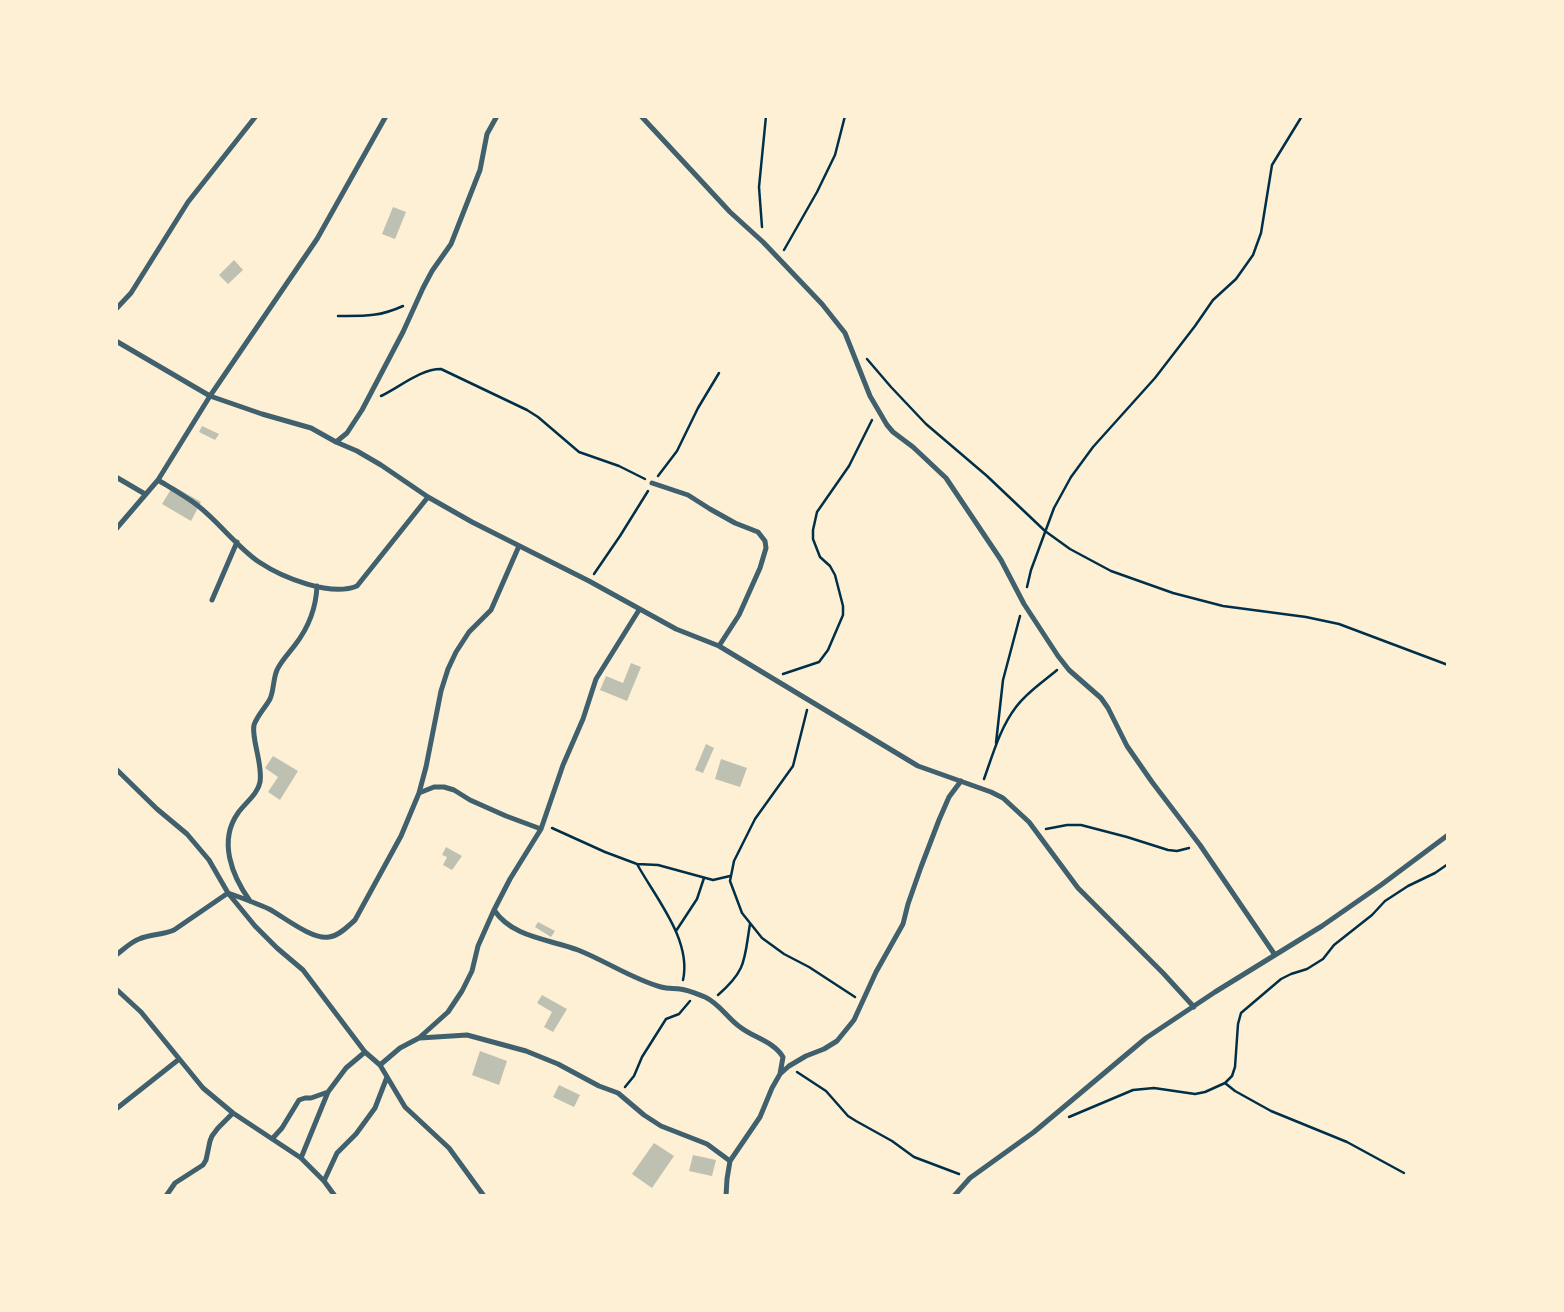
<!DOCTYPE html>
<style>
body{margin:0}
#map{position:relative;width:1564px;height:1312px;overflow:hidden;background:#fdf0d5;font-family:Figtree,sans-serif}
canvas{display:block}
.frame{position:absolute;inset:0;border:118px solid #fdf0d5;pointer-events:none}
</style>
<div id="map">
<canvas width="1564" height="1312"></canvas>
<div class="frame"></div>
</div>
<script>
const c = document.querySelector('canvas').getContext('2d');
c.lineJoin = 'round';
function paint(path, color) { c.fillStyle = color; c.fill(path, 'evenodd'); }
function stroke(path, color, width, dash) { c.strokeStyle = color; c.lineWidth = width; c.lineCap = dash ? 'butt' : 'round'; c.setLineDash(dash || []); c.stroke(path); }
paint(new Path2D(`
 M393 207 406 212 395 239 382 234Z
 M234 260 243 270 228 284 219 275Z
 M202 426 219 434 215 440 199 432Z
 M173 486 201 502 191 521 162 504Z
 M631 663 641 667 627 701 600 690 606 676 623 683Z
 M706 744 714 748 703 773 695 770Z
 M273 756 298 771 280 800 268 792 278 777 265 768Z
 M721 759 747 768 740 787 715 779Z
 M446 847 462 856 452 870 443 865 447 857 442 855Z
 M538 922 555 931 551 937 535 927Z
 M542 995 567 1009 553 1032 544 1027 552 1012 537 1003Z
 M480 1051 507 1061 499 1085 472 1075Z
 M559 1085 580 1095 574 1107 553 1097Z
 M654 1143 674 1156 652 1188 632 1174Z
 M693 1155 716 1160 712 1176 689 1171Z`), '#bec0b2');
stroke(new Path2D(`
 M762 227 759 187 766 116
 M784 250 817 192 835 155 845 116
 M338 316C364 316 379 317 403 306
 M867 359 891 387 926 424 987 476 1045 531 1070 549 1111 571 1173 593 1223 606 1306 617 1339 624 1448 665
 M381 396C400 387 420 369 441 369L527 410 538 417 579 452 619 466 645 479
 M658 476 677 451 698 408 719 373
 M594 574 620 536 648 491
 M1027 587 1031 570 1054 508 1071 477 1093 447 1155 378 1195 326 1213 300 1236 279 1253 255 1261 233 1272 165 1302 116
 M783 674 819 662 828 650 843 615V606L835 575 830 566 820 557 813 539V530L817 512 849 466 872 420
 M807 710 793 766 755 819 734 861 730 881 742 913 762 938 784 954 809 967 855 997
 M996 743 1003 680 1020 616
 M984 779C993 754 1000 728 1016 707 1027 692 1043 682 1057 670
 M552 828 605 852 637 864 658 865 713 880 730 876
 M1046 829 1067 825H1081L1127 837 1168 850 1177 851 1189 848
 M637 864C655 897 692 940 683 980
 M676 931 697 899 704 878
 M718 995C747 970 744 960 750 924
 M797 1072 826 1091 848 1116 856 1121 892 1141 914 1157 959 1174
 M1225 1083 1235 1091 1271 1111 1347 1142 1404 1173
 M625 1087 634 1076 642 1057 666 1019 679 1014 690 1001
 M1069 1117 1133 1090 1154 1088 1195 1094 1205 1092 1225 1083 1232 1076 1235 1067 1238 1024 1241 1013 1281 979 1291 974 1307 969 1323 959 1334 945 1372 915 1385 901 1408 886 1435 873 1448 864`), '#003049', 2.5);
stroke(new Path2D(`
 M641 116 730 212 763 242 822 304 845 333 870 396 887 425 893 432 913 447 946 478 1001 560 1024 604 1058 656 1069 670 1101 698 1108 708 1127 746 1152 782 1200 845 1275 955
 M116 309 131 293 188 202 256 116
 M116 341 210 396 262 414 311 428 336 442 357 451 381 465 428 497 472 522 589 581 676 629 719 646 918 766 991 792 1003 798 1029 822 1078 888 1163 973 1194 1007
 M336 442 347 433 362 410 403 332 423 288 432 271 451 244 480 170 487 134 497 116
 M116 477 145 494
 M158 480C171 488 185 496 197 505 219 522 237 547 259 562 283 578 331 597 357 586L428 497
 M652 483 688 495 710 509 735 523 758 532 765 541 766 548 760 568 739 615 719 646
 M116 529 158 480 210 396 317 239 386 116
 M212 600 237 542
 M116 769 157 809 187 834 209 860 228 893 255 926 277 948 303 970 365 1052 380 1065 405 1107 449 1148 484 1196
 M419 793 426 767 441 691 448 669 456 652 469 632 491 610 519 546
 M250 901C232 876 218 841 238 813 245 803 258 794 260 782 263 764 251 738 254 725 257 716 265 708 270 699 274 690 273 679 277 670 281 661 289 653 295 645 309 627 316 609 317 586
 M494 910C513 938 549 939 578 950 606 961 632 979 661 987 668 989 674 988 680 989 689 990 697 994 705 997 720 1004 727 1018 740 1027 754 1038 773 1041 783 1057L780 1074
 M116 955C124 949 131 942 139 939 151 934 163 935 174 930L228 893C242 898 256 903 269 909 284 917 312 940 329 937 339 936 348 926 355 920L401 836 419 793 434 787H444L454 790 470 800 506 816 541 829
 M116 989 141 1012 203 1088 233 1113 301 1158 324 1181 335 1196
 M420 1038 467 1035 526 1051 558 1064 599 1086 618 1093 644 1115 661 1126 707 1144 730 1161
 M380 1065 400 1048 419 1038 448 1012 462 991 472 971 478 946 494 910 510 879 541 829 563 765 583 719 596 679 639 610
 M116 1109 178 1060
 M272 1139 282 1128 299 1100 305 1098H311L328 1092 346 1068 365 1052
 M301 1158 328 1092
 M324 1181 337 1153 356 1134 375 1108 387 1077
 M166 1196 175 1183 203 1165 206 1160 210 1141 212 1136 218 1128 233 1113
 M726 1196 727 1179 730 1161 760 1117 772 1088 780 1074 789 1066 806 1056 824 1049 837 1041 854 1020 876 972 903 924 908 904 921 867 939 820 949 797 961 781
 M954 1196 970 1178 1034 1132 1146 1038 1215 992 1322 926 1381 885 1448 835`), '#3f606c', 5);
</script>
